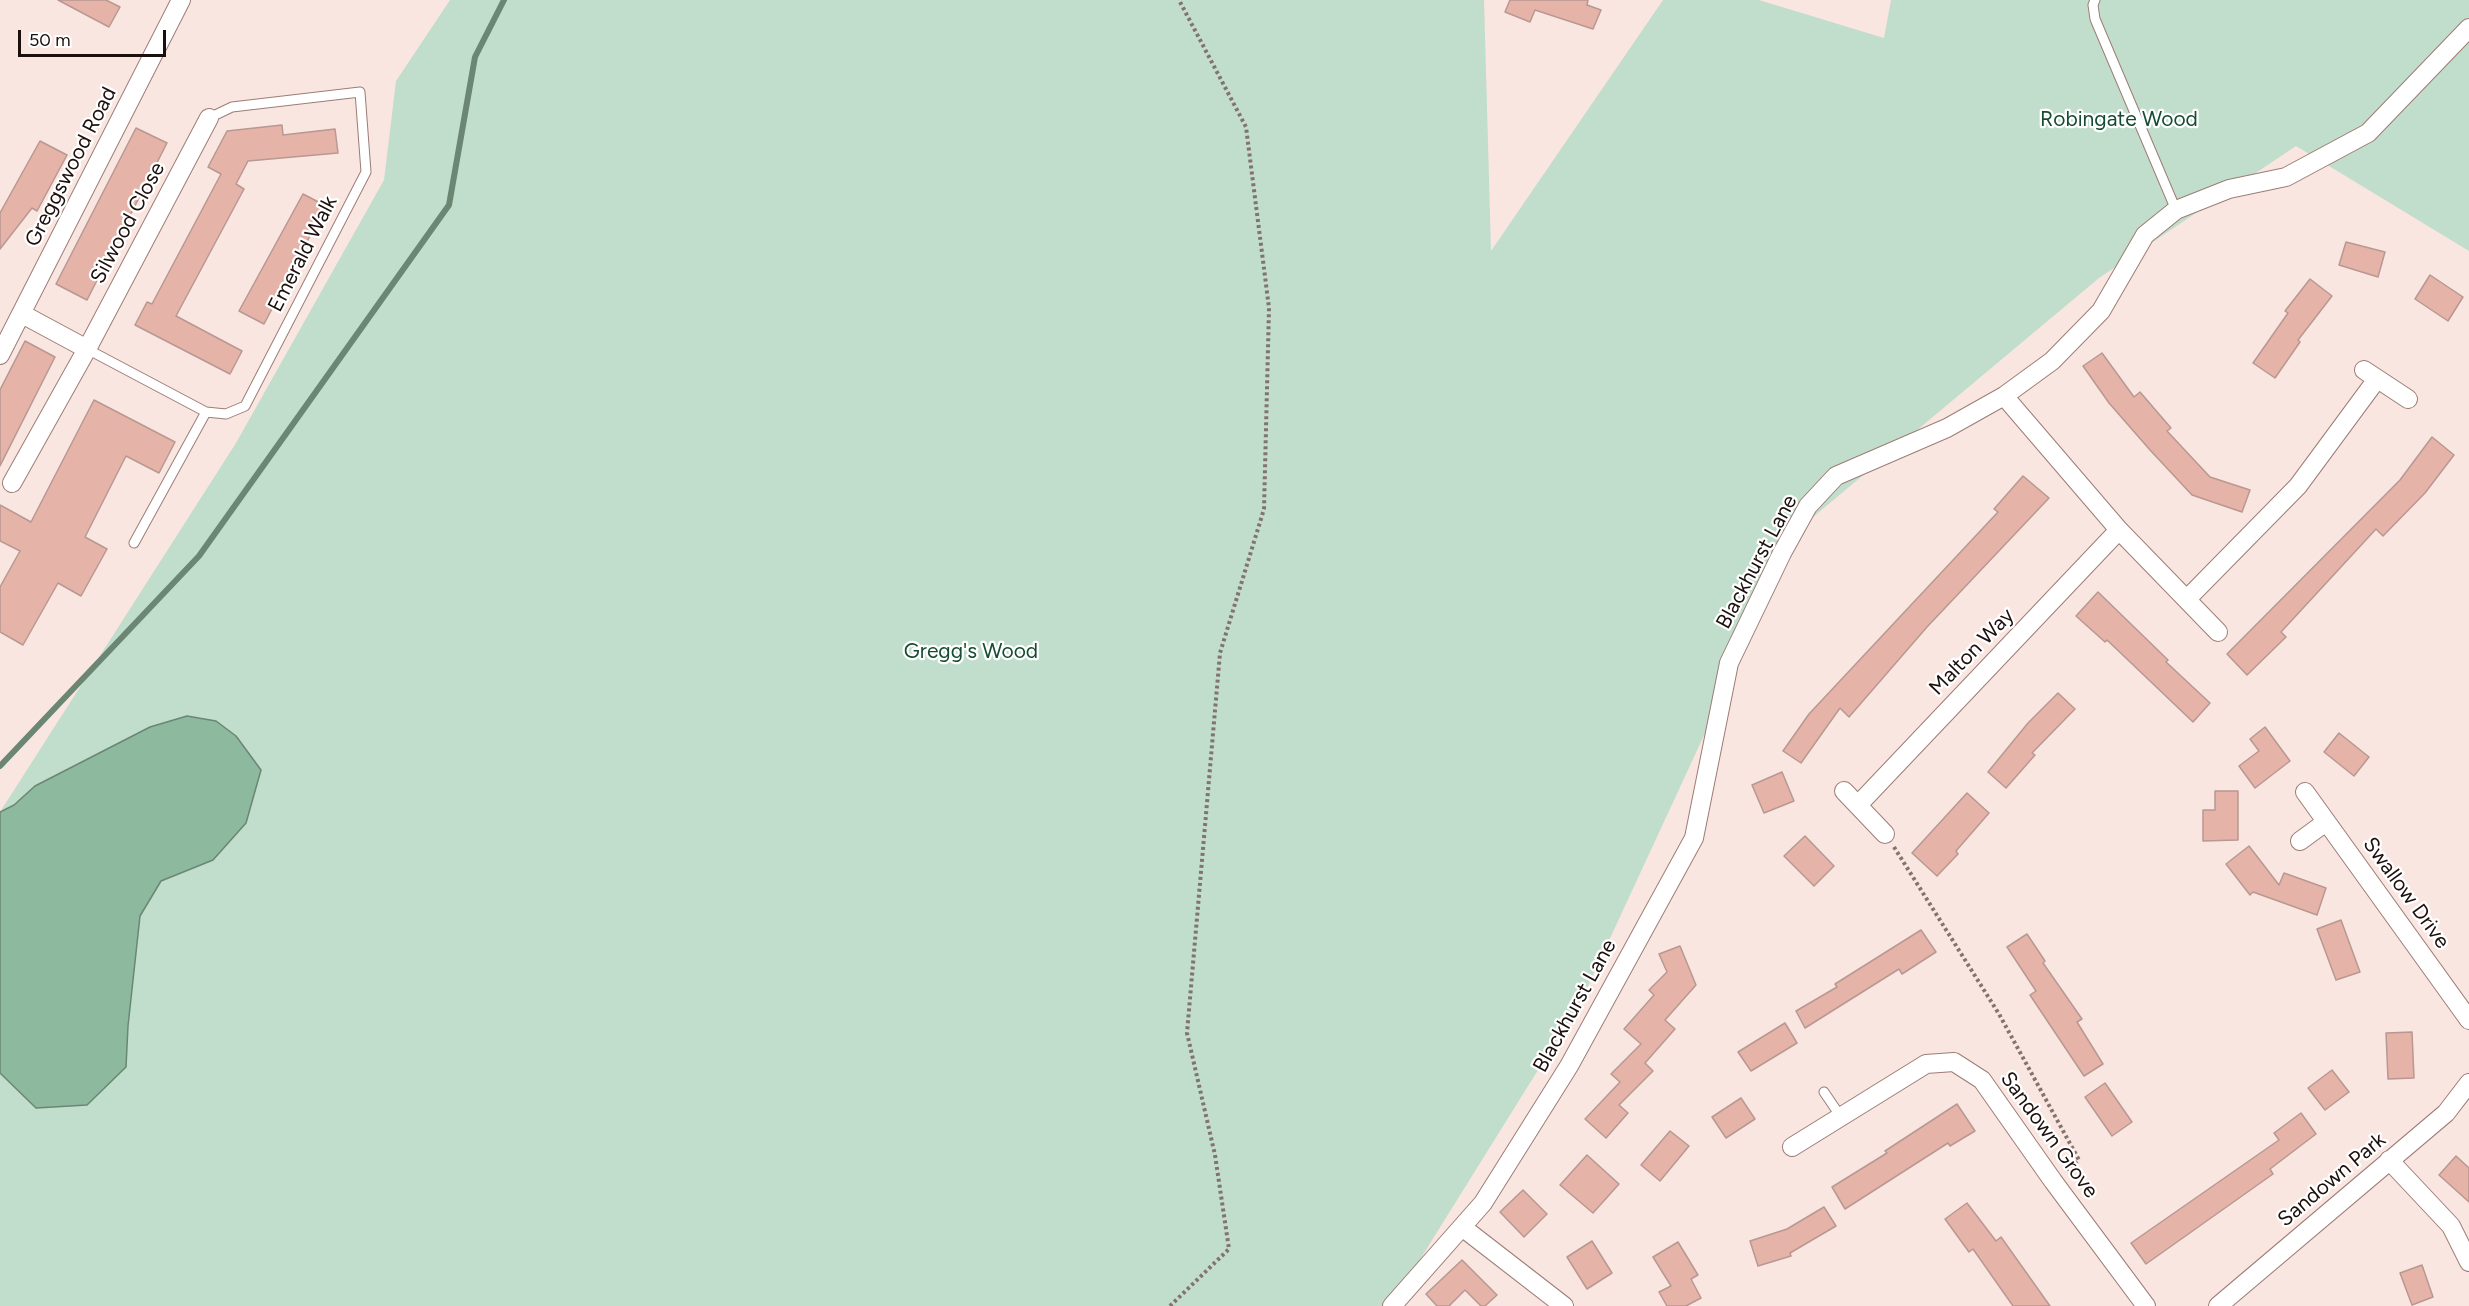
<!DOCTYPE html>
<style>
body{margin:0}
#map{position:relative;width:2469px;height:1306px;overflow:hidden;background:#fae6e1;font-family:Figtree,sans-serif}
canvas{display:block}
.scale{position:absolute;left:18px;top:30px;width:148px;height:27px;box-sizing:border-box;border:3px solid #1b100d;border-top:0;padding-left:8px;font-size:18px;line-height:21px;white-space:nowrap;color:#1b100d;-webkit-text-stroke:4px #fff;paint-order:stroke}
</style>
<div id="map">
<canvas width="2469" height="1306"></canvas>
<div class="scale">50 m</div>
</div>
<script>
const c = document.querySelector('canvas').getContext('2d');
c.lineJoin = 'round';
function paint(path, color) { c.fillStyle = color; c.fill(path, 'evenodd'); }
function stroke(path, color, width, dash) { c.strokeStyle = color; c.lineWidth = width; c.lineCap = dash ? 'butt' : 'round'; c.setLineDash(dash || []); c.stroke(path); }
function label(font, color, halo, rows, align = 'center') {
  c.font = font + ' Figtree,sans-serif'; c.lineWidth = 4.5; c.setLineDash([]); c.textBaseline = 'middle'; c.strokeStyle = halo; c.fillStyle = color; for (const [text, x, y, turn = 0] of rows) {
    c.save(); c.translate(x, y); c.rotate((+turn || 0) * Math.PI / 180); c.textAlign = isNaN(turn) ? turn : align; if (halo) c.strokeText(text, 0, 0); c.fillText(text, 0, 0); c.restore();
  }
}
paint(new Path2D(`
 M450 0H1484L1491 251 1663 0H1759L1884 38 1891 0H2469V251L2296 146 2099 278 1800 528 1581 1001 1391 1306H0V812L236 443 384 180 396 81Z`), '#c1ddcc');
const water = new Path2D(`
 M187 716 216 721 236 736 261 770 246 823 213 860 161 881 140 916 128 1026 126 1067 87 1105 36 1108 0 1073V812L14 805 35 786 150 727Z`);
paint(water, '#8db99f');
stroke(water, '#6b8673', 1.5);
stroke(new Path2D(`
 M0 766 199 556 449 205 475 57 504 0`), '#6b8673', 6);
const building = new Path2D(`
 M58 0H106L120 7 109 27Z
 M1510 0H1588L1587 5 1601 10 1593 29 1535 10 1530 22 1505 12Z
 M282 125 283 135 335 129 338 153 248 161 236 184 244 189 176 316 242 351 230 374 135 325 147 302 152 304 221 174 208 167 227 131Z
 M136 128 167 143 87 300 56 284Z
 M40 141 67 155 37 211 32 208 0 249V213Z
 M303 194 328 207 314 235 311 234 264 324 239 311Z
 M2346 242 2385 252 2378 277 2339 265Z
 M2430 275 2463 297 2448 321 2415 299Z
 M2310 279 2332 296 2298 340 2300 342 2275 378 2253 363 2288 313 2285 311Z
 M25 341 55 357 0 466V390Z
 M2102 353 2134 397 2140 392 2171 428 2167 431 2210 477 2250 490 2242 512 2192 495 2150 450 2109 403 2083 366Z
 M94 400 175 442 159 473 126 456 85 537 107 549 81 596 58 583 23 645 0 632V587L20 551 0 541V505L31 522Z
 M2432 437 2454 455 2425 493 2383 536 2376 529 2281 632 2286 637 2247 675 2227 654 2400 480Z
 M2023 476 2049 498 1927 627 1849 717 1840 708 1801 763 1783 751 1809 714 1998 512 1994 509Z
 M2098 592 2168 660 2166 662 2210 703 2193 722 2107 640 2105 642 2076 616Z
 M2058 693 2075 709 2032 753 2035 755 2006 788 1988 772 2028 723Z
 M2265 727 2290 761 2255 788 2239 766 2259 751 2250 739Z
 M2339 733 2369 757 2354 776 2324 752Z
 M1782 772 1794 801 1764 813 1752 785Z
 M2215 791H2238V840L2203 841V810H2215Z
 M1967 793 1989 813 1956 851 1958 854 1937 876 1912 853Z
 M1805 836 1834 866 1814 886 1784 856Z
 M2249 846 2279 885 2284 873 2326 888 2317 915 2253 892 2250 895 2226 864Z
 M2341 920 2360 972 2336 980 2317 929Z
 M1921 930 1936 952 1902 974 1899 969 1805 1028 1796 1011 1837 987 1835 984Z
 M2027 934 2045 961 2043 963 2082 1019 2077 1022 2103 1064 2084 1076 2030 995 2036 991 2007 947Z
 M1680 946 1696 985 1665 1020 1675 1029 1645 1063 1653 1071 1619 1105 1628 1113 1606 1138 1585 1119 1620 1082 1611 1074 1641 1044 1624 1029 1654 995 1649 990 1667 972 1659 954Z
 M1785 1023 1797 1043 1751 1071 1738 1052Z
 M2412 1032 2414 1078 2388 1079 2386 1033Z
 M2332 1070 2349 1092 2325 1110 2308 1088Z
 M2105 1083 2132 1122 2112 1136 2085 1097Z
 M1741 1098 1755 1119 1726 1138 1712 1117Z
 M1957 1104 1975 1131 1950 1146 1948 1143 1845 1209 1832 1187 1887 1153 1885 1151Z
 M2301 1113 2316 1134 2270 1169 2273 1174 2146 1264 2131 1243 2279 1140 2274 1133Z
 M1670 1131 1689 1146 1660 1181 1641 1165Z
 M1587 1155 1619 1184 1593 1213 1560 1185Z
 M2456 1156 2469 1168V1202L2439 1175Z
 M1523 1190 1547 1214 1524 1237 1500 1212Z
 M1967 1203 1996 1241 2001 1237 2050 1306H2013L1973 1249 1969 1252 1945 1219Z
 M1824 1207 1836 1226 1790 1253 1791 1256 1758 1266 1750 1241 1787 1229Z
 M1592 1241 1612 1273 1587 1289 1567 1257Z
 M1678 1242 1698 1275 1691 1279 1701 1298 1686 1306H1667L1659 1292 1671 1286 1653 1257Z
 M1462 1260 1497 1295 1485 1306H1481L1465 1290 1449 1306H1437L1426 1294Z
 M2422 1265 2433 1297 2412 1305 2400 1273Z`);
paint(building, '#e5b3a8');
stroke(building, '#b89891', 1.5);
const lane = new Path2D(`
 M2095 0 2093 5 2095 19 2176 210
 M87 349 206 412 226 414 245 406 366 172 360 92 232 107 209 118
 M134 543 206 412
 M1824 1092 1841 1117`);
const street = new Path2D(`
 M22 314 87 349
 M0 355 181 0
 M2364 370 2408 399
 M2004 396 2119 530 2218 632
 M12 483 87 349 209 118
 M2187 599 2298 486 2377 379
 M1844 791 1885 834
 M2305 792 2469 1020
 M1858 805 2119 530
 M2300 841 2326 822
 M1792 1147 1926 1064 1954 1062 1982 1080 2053 1181 2146 1306
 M2389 1160 2451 1226 2469 1262
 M1462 1227 1564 1306
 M1392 1306 1483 1203 1569 1066 1694 838 1729 663 1782 553 1808 506 1836 476 1947 428 2004 396 2052 361 2101 311 2145 235 2176 210 2229 189 2286 177 2368 133 2469 28
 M2218 1306 2446 1113 2469 1083`);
stroke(lane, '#9c7d76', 11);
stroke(street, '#9c7d76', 20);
stroke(new Path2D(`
 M1894 847 1999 1014 2079 1160 2067 1170
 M1170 1306 1229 1249 1215 1155 1187 1033 1220 653 1264 509 1269 308 1246 127 1179 0`), '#82736f', 4, [3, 3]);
stroke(lane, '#fff', 9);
stroke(street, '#fff', 18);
label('21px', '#164c32', '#fff', [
 ["Robingate Wood",2119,120],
 ["Gregg's Wood",971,652]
]);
label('21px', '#1b100d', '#fff', [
 ["Greggswood Road",71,167,-63],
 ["Silwood Close",128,223,-62],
 ["Emerald Walk",303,254,-63],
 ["Blackhurst Lane",1757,562,-62],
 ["Malton Way",1972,652,-46],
 ["Swallow Drive",2406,893,54],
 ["Blackhurst Lane",1575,1006,-61],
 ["Sandown Grove",2049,1135,54],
 ["Sandown Park",2332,1180,-40]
]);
</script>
